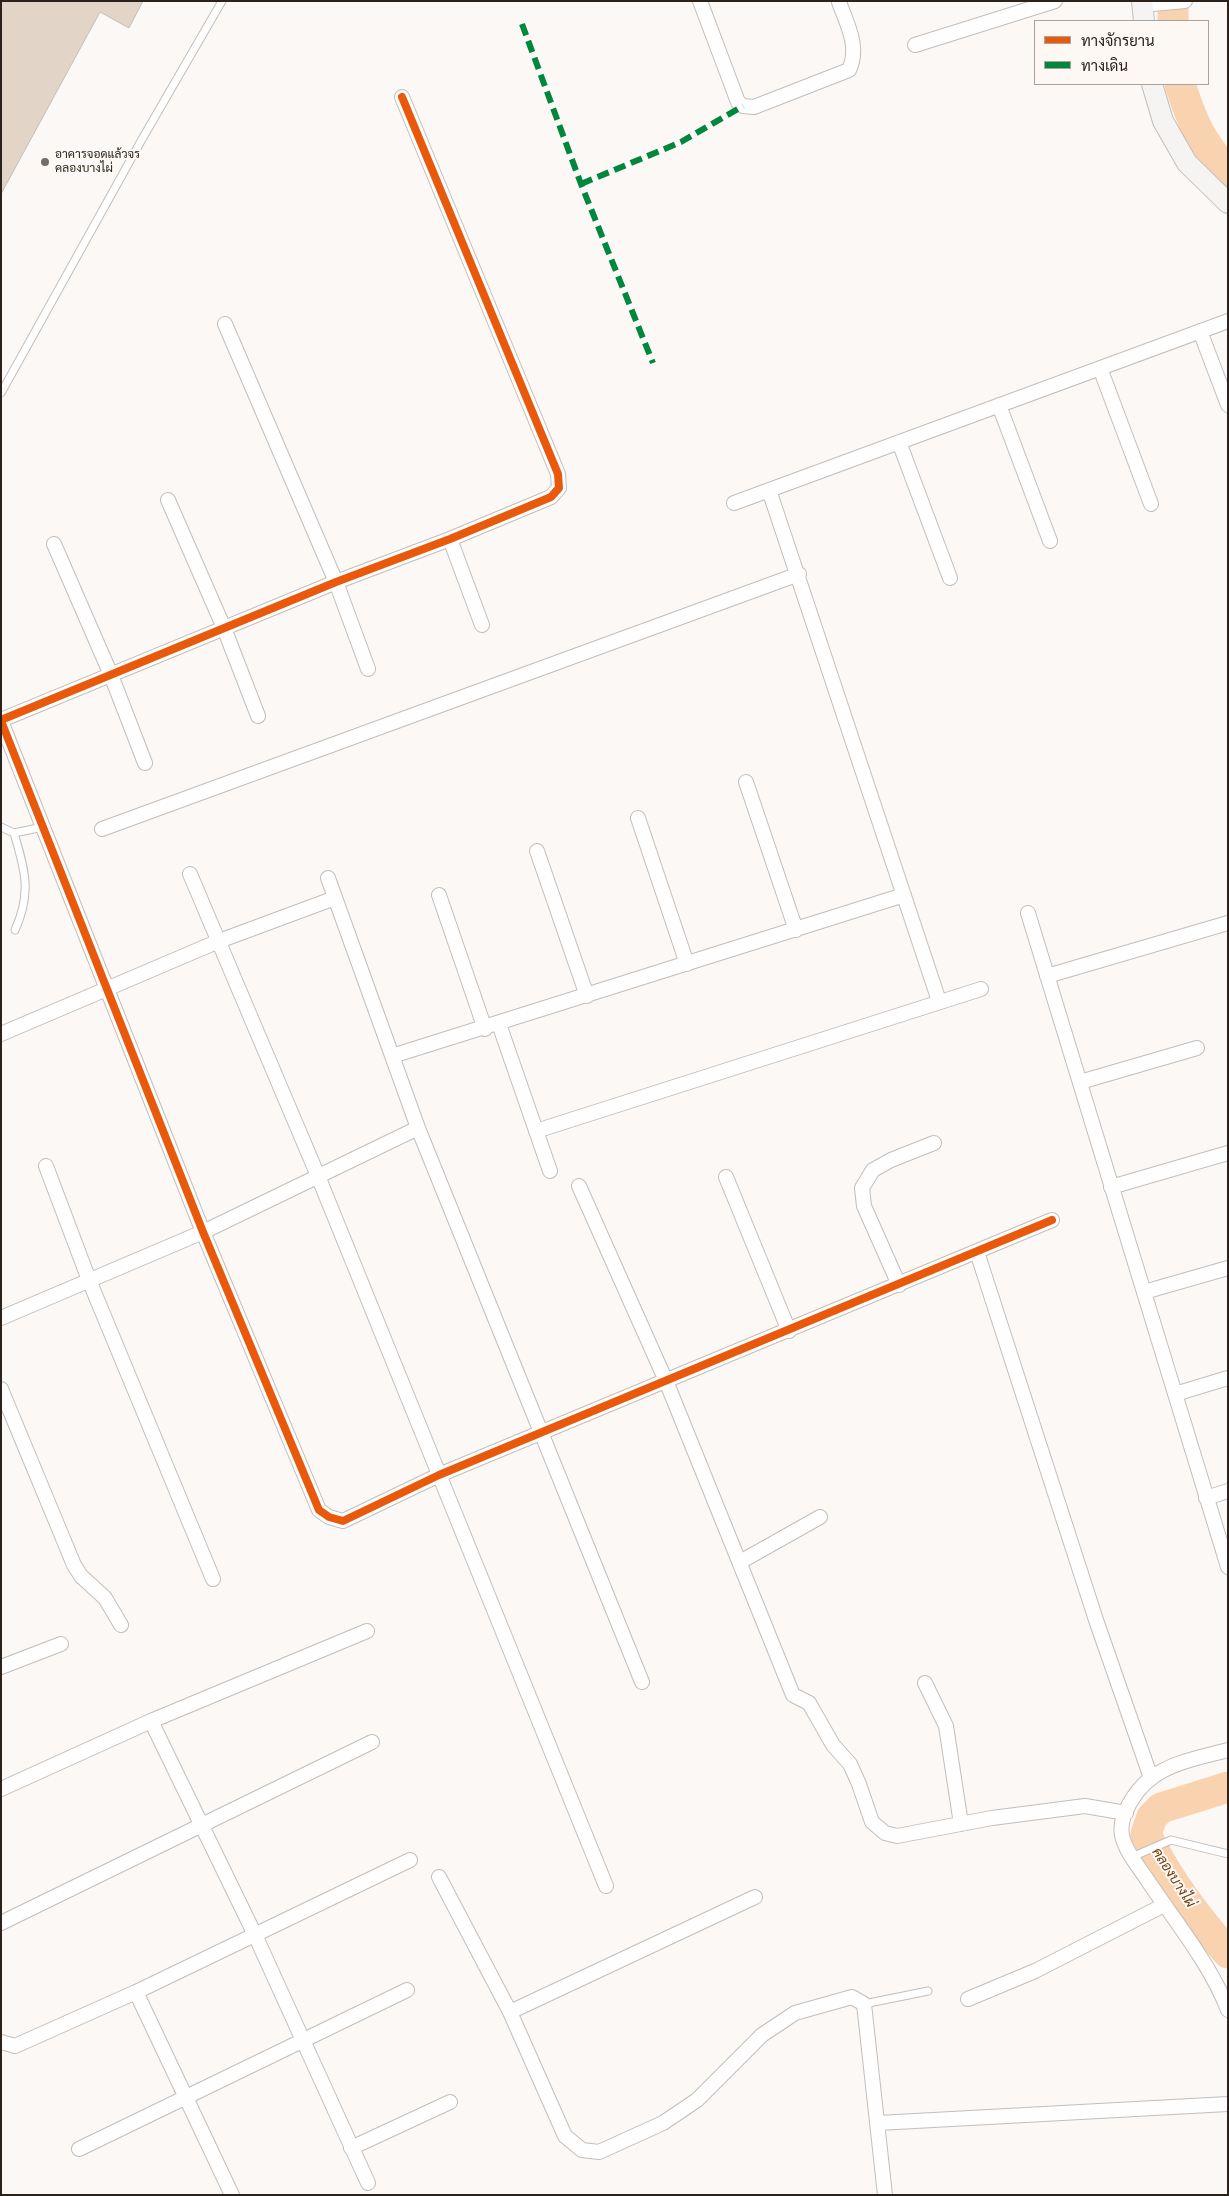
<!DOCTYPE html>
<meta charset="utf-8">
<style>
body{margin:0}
#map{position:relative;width:1229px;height:2196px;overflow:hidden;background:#fbf8f6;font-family:"Roboto Condensed",Sarabun,sans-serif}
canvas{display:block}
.frame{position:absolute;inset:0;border:2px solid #2a221b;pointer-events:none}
.legend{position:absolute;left:1034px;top:20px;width:175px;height:65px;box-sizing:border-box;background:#fdf8f4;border:1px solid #a9a29d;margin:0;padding:6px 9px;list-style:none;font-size:15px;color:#2a221b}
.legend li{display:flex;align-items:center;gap:10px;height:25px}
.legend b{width:25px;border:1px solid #a9a29d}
</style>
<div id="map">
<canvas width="1229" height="2196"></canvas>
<div class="frame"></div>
<ul class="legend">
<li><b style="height:6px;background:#e8590c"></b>ทางจักรยาน</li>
<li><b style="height:6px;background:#00873e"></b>ทางเดิน</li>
</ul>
</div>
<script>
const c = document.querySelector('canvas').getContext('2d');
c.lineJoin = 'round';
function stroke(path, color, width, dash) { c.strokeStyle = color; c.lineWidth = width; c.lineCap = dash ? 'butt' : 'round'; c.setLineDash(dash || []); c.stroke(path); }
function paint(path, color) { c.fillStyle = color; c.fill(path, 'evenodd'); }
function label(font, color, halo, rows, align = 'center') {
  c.font = font + ' "Roboto Condensed",Sarabun,sans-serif'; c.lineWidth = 4; c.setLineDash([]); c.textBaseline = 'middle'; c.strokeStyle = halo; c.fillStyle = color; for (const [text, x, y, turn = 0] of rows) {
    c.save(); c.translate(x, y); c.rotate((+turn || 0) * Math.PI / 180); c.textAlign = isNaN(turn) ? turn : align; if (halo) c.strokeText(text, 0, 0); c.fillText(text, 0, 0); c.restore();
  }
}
stroke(new Path2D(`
 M1173 1V21
 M1180 84C1191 119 1201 144 1228 171
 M1228 1787 1161 1808 1152 1817 1146 1834C1166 1878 1196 1917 1228 1953`), '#f9d2af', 31);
const building = new Path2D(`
 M1 1H143L129 28 100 12 1 194Z`);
paint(building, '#e2d4c7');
stroke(building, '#c4bfbb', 1);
const lane = new Path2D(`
 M1 393 141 141 222 1
 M1 827 14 833 43 827
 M14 833C25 870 32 893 15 930
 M1132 1857 1171 1840 1228 1854
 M864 2004 928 1991`);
const street = new Path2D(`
 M700 1 738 102 743 106 754 107 849 70C860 47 847 24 839 2
 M1142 5 1185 1
 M915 45 1055 1
 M225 324 336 582 368 669
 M1200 331 1228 405
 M1100 368 1151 504
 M999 405 1050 541
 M899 442 950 578
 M769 490 939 1001
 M168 500 224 628 258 716
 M734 503 1228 321
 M450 539 482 625
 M54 544 111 675 145 763
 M1 720 336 582 450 539 551 497 559 488 558 474 402 97
 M1 721 203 1232 319 1510 329 1517 343 1521 439 1475 1052 1220
 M746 782 796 930
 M638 818 687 964
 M102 829 799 574
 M537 851 587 996
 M190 874 318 1176 606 1886
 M328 878 418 1128 642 1682
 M439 895 485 1029
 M1028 913 1228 1567
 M1047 976 1228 923
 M499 1024 550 1171
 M1 1034 219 941 335 898
 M392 1056 904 895
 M1080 1082 1197 1048
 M536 1131 981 989
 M46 1166 89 1280 213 1579
 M726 1177 789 1331
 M579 1186 666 1381 793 1695 809 1703 833 1745 850 1764 859 1784 872 1822 885 1833 897 1836 992 1818 1085 1806 1126 1813
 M1111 1187 1228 1153
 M977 1252 1096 1620 1151 1778
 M899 1285 864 1206 862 1188 873 1170 891 1160 934 1143
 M1144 1292 1228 1268
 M1 1318 203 1232 418 1128
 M1 1389 74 1565 81 1576 105 1598 121 1625
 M1175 1394 1228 1378
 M1206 1498 1228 1491
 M740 1562 820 1517
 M1 1667 61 1644
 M925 1683 946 1726 961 1824
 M151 1721 255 1935 368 2183
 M1228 1750C1202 1757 1171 1762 1150 1779 1136 1790 1118 1816 1122 1835 1125 1851 1139 1867 1148 1881 1175 1921 1211 1965 1228 2010
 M1 1789 151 1721 367 1631
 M439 1877 510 2012 565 2136 582 2150 599 2152 663 2123 697 2100 762 2035 795 2013 852 1997 864 2004 885 2195
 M1 1923 372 1742
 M136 1992 232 2195
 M968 1999 1035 1971 1164 1905
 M510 2012 755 1897
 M1 2042 15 2046 136 1992 410 1860
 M878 2123 1228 2104
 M351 2148 450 2102
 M79 2149 407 1990`);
const secondary = new Path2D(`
 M1142 1 1144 21
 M1152 84 1163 121 1187 163 1228 203`);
stroke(lane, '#c3beba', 9);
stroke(street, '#c3beba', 16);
stroke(secondary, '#c3beba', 22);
stroke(lane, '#fefefe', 7);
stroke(street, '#fefefe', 14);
stroke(secondary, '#f6f4f2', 20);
stroke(new Path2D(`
 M522 24 581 184 653 363
 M581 184 681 142 743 106`), '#00873e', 6, [12, 6]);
stroke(new Path2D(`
 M1 720 336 582 450 539 551 497 559 488 558 474 402 97
 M1 721 203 1232 319 1510 329 1517 343 1521 439 1475 1052 1220`), '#e8590c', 8);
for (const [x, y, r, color] of [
 [45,162,5,"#736d68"]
]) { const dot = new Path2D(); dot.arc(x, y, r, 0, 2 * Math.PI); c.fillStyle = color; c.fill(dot); stroke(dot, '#fdf8f4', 2); }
label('12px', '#2a221b', '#fdf8f4', [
 ["อาคารจอดแล้วจร",55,155],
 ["คลองบางไผ่",55,169]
], 'left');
label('italic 14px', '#6d4013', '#fdf8f4', [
 ["คลองบางไผ่",1173,1878,57]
]);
</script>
